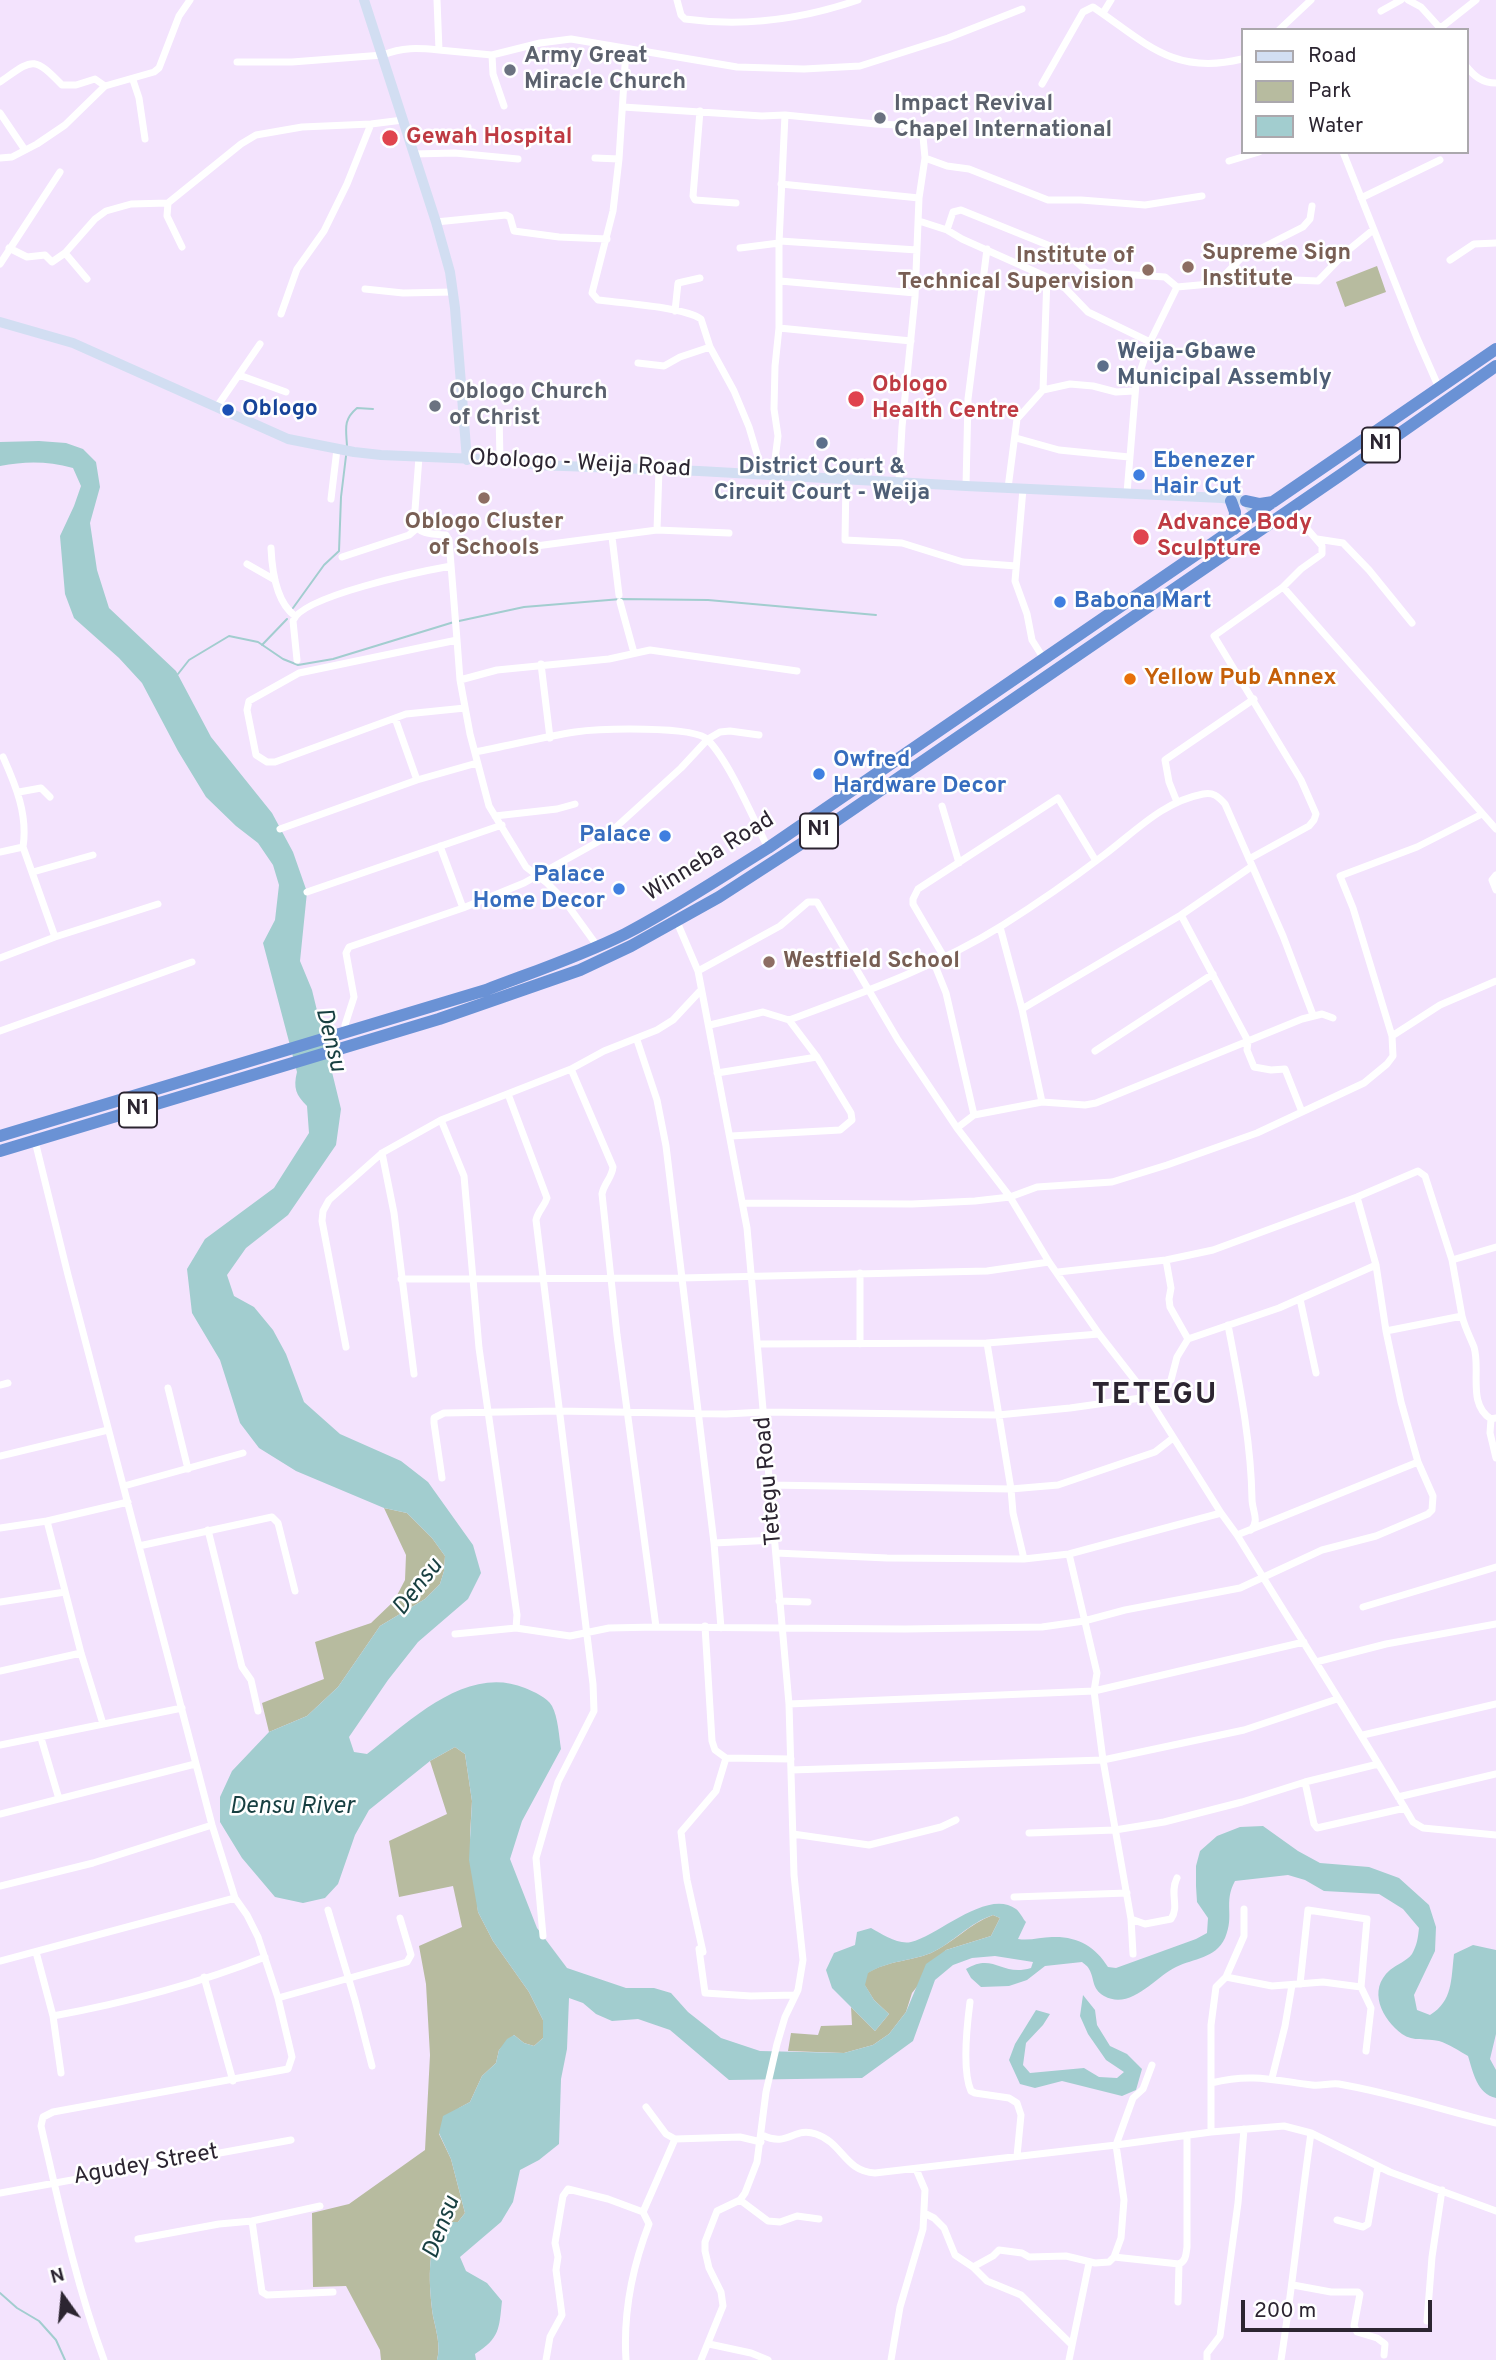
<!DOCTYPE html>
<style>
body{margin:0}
#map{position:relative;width:1496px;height:2360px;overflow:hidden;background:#f3e3fd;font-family:Overpass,sans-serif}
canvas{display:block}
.legend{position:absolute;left:1241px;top:28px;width:228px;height:126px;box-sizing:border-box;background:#fff;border:2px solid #aba8ad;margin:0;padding:9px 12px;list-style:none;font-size:21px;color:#2c2531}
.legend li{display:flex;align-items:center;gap:14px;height:35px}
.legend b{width:35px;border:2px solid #aba8ad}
.north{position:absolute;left:28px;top:2262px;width:70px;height:70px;-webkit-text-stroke:5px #fff;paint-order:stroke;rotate:345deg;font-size:19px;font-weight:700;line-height:28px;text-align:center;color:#2c2531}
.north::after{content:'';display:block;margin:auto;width:24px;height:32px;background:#2c2531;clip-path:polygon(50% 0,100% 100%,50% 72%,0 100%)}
.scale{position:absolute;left:1241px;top:2300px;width:191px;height:32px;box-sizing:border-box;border:4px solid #2c2531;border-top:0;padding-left:9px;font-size:21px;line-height:24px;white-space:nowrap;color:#2c2531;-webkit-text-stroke:5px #fff;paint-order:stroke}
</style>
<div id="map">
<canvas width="1496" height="2360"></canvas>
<ul class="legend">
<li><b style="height:9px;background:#d2def2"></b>Road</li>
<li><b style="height:19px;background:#b7bb9f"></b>Park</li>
<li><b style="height:19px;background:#a2cdcf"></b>Water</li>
</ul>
<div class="north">N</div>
<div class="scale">200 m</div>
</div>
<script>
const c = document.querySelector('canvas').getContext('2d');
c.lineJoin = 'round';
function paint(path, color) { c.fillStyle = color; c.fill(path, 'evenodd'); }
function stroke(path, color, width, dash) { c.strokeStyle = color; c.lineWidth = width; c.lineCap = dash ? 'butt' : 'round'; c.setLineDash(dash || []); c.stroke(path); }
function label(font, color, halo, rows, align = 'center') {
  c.font = font + ' Overpass,sans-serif'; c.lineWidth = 5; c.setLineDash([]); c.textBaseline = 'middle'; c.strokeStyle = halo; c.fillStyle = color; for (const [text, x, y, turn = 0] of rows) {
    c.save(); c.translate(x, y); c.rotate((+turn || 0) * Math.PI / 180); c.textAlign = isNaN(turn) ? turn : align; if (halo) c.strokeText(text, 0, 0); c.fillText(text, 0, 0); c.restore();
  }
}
paint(new Path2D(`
 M1377 266 1386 292 1345 307 1336 282Z
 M384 1508 407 1513 432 1538 445 1556 444 1571 440 1584 425 1599 380 1626 338 1687 307 1716 269 1732 262 1703 324 1679 315 1642 371 1623 394 1601 405 1580 406 1555Z
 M455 1747 465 1754 472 1801 470 1835 478 1912 493 1941 529 1992 543 2020V2038L534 2046 524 2043 514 2035 499 2050 496 2063 482 2076 470 2102 459 2108 439 2134 451 2159 465 2213 458 2222 443 2223C426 2248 429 2286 433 2316 436 2330 441 2346 437 2360H381L380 2350 346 2286 313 2287 312 2213 349 2204 425 2150 430 2055 426 1984 419 1946 462 1927 453 1886 399 1897 389 1841 447 1814 430 1761Z
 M993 1915 1000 1918 991 1936 946 1950 912 1993 906 2012 889 2034 873 2045 844 2053 788 2051 791 2033 818 2035 821 2026 852 2025 851 2007 875 2031 889 2014 874 2000 864 1984 867 1973C890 1960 908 1962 931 1953 953 1943 969 1924 993 1915Z`), '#b7bb9f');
paint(new Path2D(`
 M39 441 66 443 83 449 96 462 100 487 90 523 97 570 109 608 176 671 211 737 272 813 293 852 307 892 300 961 312 990 341 1109 336 1145 288 1215 246 1248 227 1275 234 1296 254 1307 273 1330 286 1354 304 1402 340 1434 401 1461 428 1482 473 1545 481 1573 468 1599 418 1642 388 1680 349 1737 354 1752 367 1754C410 1721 467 1664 525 1688 534 1692 547 1697 552 1706 558 1717 559 1736 561 1749L522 1821 510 1859 537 1928 567 1968 626 1988H654L671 1993 688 2012 721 2038 760 2051 844 2053 873 2045 889 2034 906 2012 926 1964 946 1950 991 1936 1000 1918 993 1915C969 1923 953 1943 931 1953 908 1962 890 1960 868 1973L865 1985 874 2000 889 2014 875 2031 832 1988 826 1970 834 1953 855 1945 857 1932 871 1928C882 1934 898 1945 911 1942 939 1935 988 1888 1016 1909 1020 1912 1023 1919 1026 1922L1018 1939C1030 1941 1041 1937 1052 1937 1077 1936 1095 1946 1108 1967L1116 1968 1196 1939 1207 1933 1208 1918 1197 1902 1196 1886V1866L1200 1851 1217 1836 1240 1827 1263 1826 1298 1851 1320 1863 1369 1867 1399 1878 1429 1905 1436 1927 1435 1951 1414 1995 1417 2010 1430 2015C1453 2001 1451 1979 1454 1954L1473 1945 1496 1950V2034L1490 2059 1496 2070V2098C1477 2094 1473 2072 1468 2056 1459 2051 1449 2044 1439 2041 1427 2038 1413 2042 1402 2034 1382 2019 1367 1990 1390 1970 1397 1964 1407 1961 1412 1954 1417 1945 1418 1938 1419 1928L1403 1909 1379 1894 1324 1891 1305 1880 1288 1875 1235 1881C1223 1903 1235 1915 1225 1938 1215 1959 1194 1958 1176 1967 1155 1977 1131 2011 1104 1996 1091 1988 1095 1979 1089 1969 1088 1966 1084 1964 1082 1962L1045 1966 1027 1980 1009 1986 981 1987 971 1978 966 1969C994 1952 1001 1977 1031 1968L1033 1962 995 1956 972 1958 953 1965 935 1980 913 2041 862 2078 729 2080 670 2030 638 2019 612 2021 596 2014 583 2003 569 1998 567 2049 561 2079 559 2144 539 2160 520 2170 513 2202 501 2222 460 2257 466 2271 487 2283 502 2301C499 2329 500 2338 475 2354L476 2360H437C441 2346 436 2330 433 2316 429 2286 426 2248 443 2222H458L465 2213 451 2159 439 2133 443 2116 470 2102 482 2076 496 2063 499 2050 507 2039 514 2035 524 2043 534 2046 543 2038V2020L529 1992 493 1941 478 1912 469 1860 472 1801 465 1754 455 1747 430 1761 369 1810 355 1835 338 1884 325 1898 303 1903 275 1897 242 1858 220 1822V1797L232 1771 269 1732 307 1716 338 1687 380 1626 425 1599 440 1584 444 1571 445 1556 432 1538 407 1513 384 1508 296 1471 259 1448 240 1423 220 1360 192 1313 187 1269 205 1239 274 1188 309 1133 307 1106C296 1095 293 1088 297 1072L263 943 275 920 279 885 273 865 258 843 236 826 206 797 178 751 142 683 119 658 74 618 65 594 60 536 74 506 81 486 73 468C47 461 26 461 0 466V442Z
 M1083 1995 1095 2010 1097 2025 1110 2046 1127 2054 1142 2069 1136 2090 1122 2096 1062 2081 1035 2088 1020 2084 1009 2060 1015 2044 1036 2010 1050 2014 1043 2025 1026 2043 1023 2065 1030 2073 1084 2068 1099 2077 1117 2078 1124 2072 1106 2060 1088 2034 1080 2016Z`), '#a2cdcf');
stroke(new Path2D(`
 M347 446C346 428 343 420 357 408L373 409
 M293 608 324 565 339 551 341 497 346 456
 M459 621 524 607 621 599 708 600 876 615
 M262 645 287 619
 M178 674 189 660 229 636 258 642 283 659 298 665 333 659 454 622
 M0 2293 17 2308 39 2321 56 2340 65 2360`), '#a2cdcf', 2);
stroke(new Path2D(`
 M677 0 681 15 685 19C743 27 803 19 858 0
 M1408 0 1421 7 1440 28
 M1381 11 1401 0
 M1103 13 1111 0
 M1279 30 1311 0
 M1438 30 1476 0
 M439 50 492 55 540 43 571 39 737 67 804 69 860 66 948 38 1022 9
 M626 50 619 159 613 211 592 293 598 300C621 303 684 307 701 319L710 347 734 391 749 427 763 474
 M492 55 493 74 504 106
 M237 62H292L383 55C402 47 418 48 439 50L437 0
 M1466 66C1474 76 1482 83 1496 83
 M133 80 139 98 145 139
 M0 82C33 59 33 55 62 85H76L95 79 105 86
 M1042 84 1083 12 1093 7C1145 42 1173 76 1242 59
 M623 107 762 116 785 115 876 124 922 126 925 158 919 198 915 297 902 427 899 481
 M700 111 693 196 695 200 736 203
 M0 113 25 150
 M1343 152 1417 338 1439 388
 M414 154 455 153 518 159
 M0 158 12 157 37 144 65 125 105 86 154 72 159 68 179 16 190 0
 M595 158 619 159
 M925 158 947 166 969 169 1048 200H1081L1145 205 1202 196
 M1229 161 1259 152
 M781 184 919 198
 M1361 198 1440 160
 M168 203 167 216 182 247
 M919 221 947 230 962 239 1047 277 1064 287 1088 312 1150 342
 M436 222 506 215 510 217 514 231 559 237 607 239
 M947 230 953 212 961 210 1065 252 1088 272 1165 277 1177 287
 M780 241 917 250
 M9 248 27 257 45 255 52 262 65 253 95 219 106 211 131 204 168 203 241 144 256 135 302 127 371 124 403 120
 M740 248 779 243
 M65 253 87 279
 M1450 260 1474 244 1496 243
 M0 264 60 172
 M1223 277 1318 281 1346 252 1373 230
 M780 281 915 293
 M365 289 403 293 453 292
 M675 311 678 283 700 278
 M281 314 297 269 324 231 347 184 371 124
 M779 328 911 341
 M638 363 664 366 680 357 710 347
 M239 375 286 392
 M1043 390 1070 384 1093 386 1116 392 1134 391
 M216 408 260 344
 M499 413 500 460
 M1016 438 1059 450 1129 457
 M419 457 414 523C418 535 435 534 446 535L449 540 457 640
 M773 475 778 436 774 409 775 366 779 328V243L785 115
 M846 479 845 540 902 543 963 562 1016 566
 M966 486 968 399 987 249
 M1008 488 1017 419 1043 390 1047 277
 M1023 489 1015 581 1027 614 1032 640 1044 659
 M1127 493 1136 384 1150 342 1177 287 1210 284 1223 277 1240 259 1303 227 1310 219 1312 206
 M331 499 337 449
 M657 530 659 469
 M612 537 619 595
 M1317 539 1343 543 1369 570 1412 623
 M536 546 657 530 729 533
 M271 548C272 571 276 602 295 616
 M342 557 409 535 416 529
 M247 564 275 580
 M1283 587 1496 829
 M620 602 634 653
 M297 660 293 621C301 596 423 571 451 566
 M541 664 550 738
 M460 680 497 670 609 659 650 650 797 671
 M465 708 406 714 275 762H267L256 755 247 710 249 701 299 673 457 640 460 680 470 734 489 806 526 867 547 883 564 900 598 947
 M395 718 417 780
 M475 752C508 746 542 737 575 732 597 729 695 725 708 740 730 763 753 818 768 848
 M3 757C16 786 28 815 23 847L55 937
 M19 792 41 788 50 797
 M1177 802 1169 782 1165 760 1254 699
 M942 806 959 863
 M495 816 557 809 575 804
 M280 829 417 780 477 763
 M440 846 463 908
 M0 852 23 847
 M1249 859 1309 826 1314 820 1316 814 1301 780 1214 636 1283 587 1301 569 1322 554V546L1290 509
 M33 872 93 855
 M1496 875 1492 880 1496 890
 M307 892 502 825
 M1181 915 1248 1041 1247 1050 1254 1067 1271 1070 1285 1069 1302 1112
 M677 922 698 971 747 1228 789 1704 794 1875 803 1960 798 1990 785 2017 777 2044 766 2092 757 2162 745 2193 740 2200 717 2211 705 2242V2251L709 2268 721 2292 723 2306 701 2360
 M1000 927 1022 1009 1042 1102
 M944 957 913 904V899L918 889 1058 798 1096 861
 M0 958 55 937 158 904
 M934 963 946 993 974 1115
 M698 971 780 926 808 902H817L898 1040 957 1128 1010 1197 1049 1262 1099 1334 1148 1397 1221 1513 1237 1535C1296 1631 1356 1725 1413 1822L1423 1828 1496 1835
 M1022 1009 1181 915 1251 867
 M789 1020C862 993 936 967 1003 925 1038 903 1071 880 1104 855 1136 831 1162 802 1203 794 1213 792 1218 796 1225 804L1283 936 1313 1015
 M345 1025 354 997 346 953 349 947 463 908 524 883 603 839 681 768 708 739 720 732 730 731 759 735
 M710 1025 763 1012 789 1020 817 1057 851 1113 852 1120 840 1130 731 1136
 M0 1031 192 962
 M1392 1036 1353 908 1340 876 1417 847 1482 814
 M637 1040 657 1100 666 1146 714 1543 721 1628
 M1095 1051 1213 974
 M571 1069 613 1167C612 1178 604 1183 602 1194L617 1335 656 1627
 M717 1073 817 1057
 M508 1094 547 1198C544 1207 538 1211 536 1220L593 1684 594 1711 558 1782 536 1858 543 1936
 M441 1120 464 1176 479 1348 517 1615 516 1628
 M957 1128 974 1115 1042 1102 1085 1105 1096 1103 1302 1019 1322 1014 1333 1018
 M35 1141 68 1275 212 1825 235 1898 247 1915 258 1937 278 1998 292 2057 288 2069 53 2112 43 2117 41 2126C59 2204 76 2284 104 2360
 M382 1153 394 1213 414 1374
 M744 1203 912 1204 975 1201 1010 1197 1037 1187 1112 1182 1167 1165 1257 1133 1364 1083 1387 1064 1393 1056 1392 1036 1440 1005 1496 981
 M1166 1260 1171 1288 1169 1299 1170 1307 1188 1339
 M1058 1272 1166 1260 1213 1250 1357 1197 1418 1171 1425 1176 1452 1260
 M401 1279 681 1278 987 1271 1049 1262
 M1300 1299 1316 1373
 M1462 1316 1452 1260 1496 1247
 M1228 1325C1239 1383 1251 1440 1252 1499 1252 1511 1260 1520 1251 1530
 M1386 1331 1462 1316C1465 1328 1470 1337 1474 1347 1481 1370 1467 1404 1491 1419L1496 1418
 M987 1343 1011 1489 1013 1513 1024 1559
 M759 1344 987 1343 1099 1334
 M860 1344V1273
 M346 1347 322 1221 323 1211 329 1200 382 1153 441 1120 571 1069 604 1051 657 1030 673 1020 701 990
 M0 1385 8 1383
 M168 1388 188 1469
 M1491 1419 1490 1433 1496 1458
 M0 1456 108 1430
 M442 1478 434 1423V1418L444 1413 558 1411 726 1414 764 1412 998 1415 1070 1408 1148 1397 1171 1380 1177 1357 1188 1339 1279 1308 1376 1265
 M769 1485 1011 1489 1058 1485 1155 1452 1173 1438
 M124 1486 243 1453
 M47 1521 81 1653 103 1724
 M0 1528 47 1521 128 1502
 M208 1530 242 1667 251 1680 258 1711
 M1237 1535 1418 1462
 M714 1543 775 1540
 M139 1546 272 1517 278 1523 295 1591
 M776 1553 887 1558 1024 1559 1069 1554 1221 1513
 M779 1601 808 1602
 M0 1602 65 1592
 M1363 1607 1496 1567
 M705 1626 712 1741 715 1750 726 1758 791 1759
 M455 1634 516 1628 570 1636 609 1628 656 1627 905 1629 1042 1627 1084 1621 1125 1610 1240 1588 1322 1550 1376 1536 1428 1514 1432 1510 1433 1496 1418 1462 1401 1402 1386 1331 1376 1265 1357 1197
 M1316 1662 1386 1644 1496 1624
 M0 1671 81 1653
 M789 1704 1094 1691 1304 1642
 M1363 1735 1496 1704
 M41 1738 59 1799
 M0 1745 182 1708
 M791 1770 1103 1760 1094 1691 1097 1673 1069 1554
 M1305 1782 1314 1824 1317 1828 1405 1808
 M1398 1797 1496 1774
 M0 1814 195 1764
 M1029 1833 1115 1830 1164 1822 1242 1802 1305 1782 1378 1764
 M793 1834 869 1845 941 1827 956 1820
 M1177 1878C1169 1894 1180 1906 1171 1919L1145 1924 1131 1919 1103 1760 1244 1730 1337 1699
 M0 1886 93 1863 212 1825
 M1014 1897 1127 1893
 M328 1910 355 2000 372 2066
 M1131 1919 1133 1954
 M699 1949 705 1993 751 1996 795 1995
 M36 1952 53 2016 61 2073
 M703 1952 687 1880 681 1832 716 1791 726 1758
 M0 1961 235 1898
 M204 1977 233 2081
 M1226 1977 1272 1986 1323 1982 1361 1987
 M1300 1984 1308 1910 1367 1919 1361 1987 1371 2008 1366 2051
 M278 1998 407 1962 411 1955 400 1918
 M970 2002C967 2025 962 2071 971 2091L975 2093 1009 2098 1017 2103 1021 2115 1017 2156
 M53 2016C124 2003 197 1984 265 1957
 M1272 2078 1285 2026 1292 1985
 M1211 2083C1251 2073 1273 2080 1312 2085 1321 2086 1330 2083 1339 2084 1392 2093 1443 2110 1496 2123
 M646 2107 666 2134 675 2139 740 2137 761 2142
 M1211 2132V2025L1216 1987 1226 1977 1244 1936V1909
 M762 2135C789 2148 793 2126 816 2134 843 2143 844 2171 875 2173L1116 2145 1211 2132 1284 2126 1311 2133 1390 2172 1496 2211
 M0 2193 291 2140
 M740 2200 768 2221 780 2222 797 2216 819 2219
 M643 2212 675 2139
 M924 2213 934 2218 944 2228 955 2255 973 2267 987 2281 1021 2295 1072 2345
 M1337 2220 1363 2227 1368 2224 1378 2166
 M252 2221 262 2292 267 2295 333 2292
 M138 2239 219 2224 252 2221 320 2206
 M1114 2257 1179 2264C1186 2261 1186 2254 1187 2247V2135
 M973 2267 993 2256 999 2250 1022 2253 1029 2257 1066 2256 1095 2263 1109 2262 1114 2257 1121 2238 1124 2200 1116 2145 1133 2098 1143 2089 1152 2065
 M1293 2285 1331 2292H1358L1360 2294 1354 2326 1357 2332 1377 2338 1385 2344 1384 2355
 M1178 2302 1179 2264
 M1427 2321 1432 2257 1442 2190
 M709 2344 751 2353 768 2360
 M546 2360 550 2337 562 2315 556 2270 558 2257 555 2243 563 2196 568 2189 608 2199 643 2212 649 2224C632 2268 623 2313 626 2360
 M891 2360 900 2307 923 2229 925 2190 916 2169
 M1069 2360 1089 2263
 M1207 2360V2353L1220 2336 1238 2203 1244 2129
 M1281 2360C1293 2284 1300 2209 1311 2133`), '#fff', 7);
stroke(new Path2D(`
 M364 0 436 222 450 272 455 308 467 460
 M0 322 73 343 288 439 354 452 381 455 500 460 537 465 699 471 966 486 1222 498 1246 501 1266 525`), '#d2def2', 10);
stroke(new Path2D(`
 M1231 501 1235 512 1234 529
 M1246 501 1260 504 1273 502
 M0 1136 486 990C533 972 581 956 625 934 675 908 721 877 768 848L1496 349
 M0 1151 439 1019 580 970 631 946 719 897 824 829 1342 474 1496 366`), '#6a92d5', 12);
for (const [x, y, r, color] of [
 [510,70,7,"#6b7280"],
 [880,118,7,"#6b7280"],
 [390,138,9,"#e0444e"],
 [1188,267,7,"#8d6e63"],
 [1148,270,7,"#8d6e63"],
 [1103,366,7,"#5c6f8a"],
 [856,399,9,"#e0444e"],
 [435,406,7,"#6b7280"],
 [228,410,7,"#1a4fb4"],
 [822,443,7,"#5c6f8a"],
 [1139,475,7,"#3f7fe0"],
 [484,498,7,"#8d6e63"],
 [1141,537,9,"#e0444e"],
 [1060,602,7,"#3f7fe0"],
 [1130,679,7,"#e8710a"],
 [819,774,7,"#3f7fe0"],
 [665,836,7,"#3f7fe0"],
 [619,889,7,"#3f7fe0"],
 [769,962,7,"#8d6e63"]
]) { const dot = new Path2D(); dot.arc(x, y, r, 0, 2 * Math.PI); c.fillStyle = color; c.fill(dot); stroke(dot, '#fff', 2.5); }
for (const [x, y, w] of [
 [1381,445,38],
 [819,831,38],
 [138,1110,38]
]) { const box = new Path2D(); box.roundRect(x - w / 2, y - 17.5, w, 35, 5); c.fillStyle = '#fff'; c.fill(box); stroke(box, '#2c2531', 2); }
label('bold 21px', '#2c2531', null, [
 ["N1",1381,445],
 ["N1",819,831],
 ["N1",138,1110]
]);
label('bold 23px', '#5b616d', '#fff', [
 ["Army Great",524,57],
 ["Miracle Church",524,83],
 ["Impact Revival",894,105],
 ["Chapel International",894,131],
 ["Oblogo Church",449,393],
 ["of Christ",449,419]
], 'left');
label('bold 23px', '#be3a42', '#fff', [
 ["Gewah Hospital",406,138],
 ["Oblogo",872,386],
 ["Health Centre",872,412],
 ["Advance Body",1157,524],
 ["Sculpture",1157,550]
], 'left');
label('bold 23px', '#785e54', '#fff', [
 ["Supreme Sign",1202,254],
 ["Institute",1202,280],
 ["Institute of",1134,257,"right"],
 ["Technical Supervision",1134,283,"right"],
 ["Oblogo Cluster",484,523,"center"],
 ["of Schools",484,549,"center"],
 ["Westfield School",783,962]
], 'left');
label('bold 23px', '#4e5e75', '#fff', [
 ["Weija-Gbawe",1117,353],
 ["Municipal Assembly",1117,379],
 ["District Court &",822,468,"center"],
 ["Circuit Court - Weija",822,494,"center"]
], 'left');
label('bold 23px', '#164399', '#fff', [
 ["Oblogo",242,410]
], 'left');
label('bold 23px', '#366cbe', '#fff', [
 ["Ebenezer",1153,462],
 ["Hair Cut",1153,488],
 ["Babona Mart",1074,602],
 ["Owfred",833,761],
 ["Hardware Decor",833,787],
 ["Palace",651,836,"right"],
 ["Palace",605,876,"right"],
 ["Home Decor",605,902,"right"]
], 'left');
label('23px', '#2c2531', '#fff', [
 ["Obologo - Weija Road",580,465,3],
 ["Winneba Road",710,858,-32],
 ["Tetegu Road",770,1481,-95],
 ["Agudey Street",146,2166,-10]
]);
label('bold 23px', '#c56008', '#fff', [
 ["Yellow Pub Annex",1144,679]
], 'left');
label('italic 24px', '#173f41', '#fff', [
 ["Densu",329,1040,76],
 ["Densu",419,1588,-52],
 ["Densu River",292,1808],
 ["Densu",443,2228,-69]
]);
c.letterSpacing = '2px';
label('bold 30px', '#2c2531', '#fff', [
 ["TETEGU",1155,1397]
]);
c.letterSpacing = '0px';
</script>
